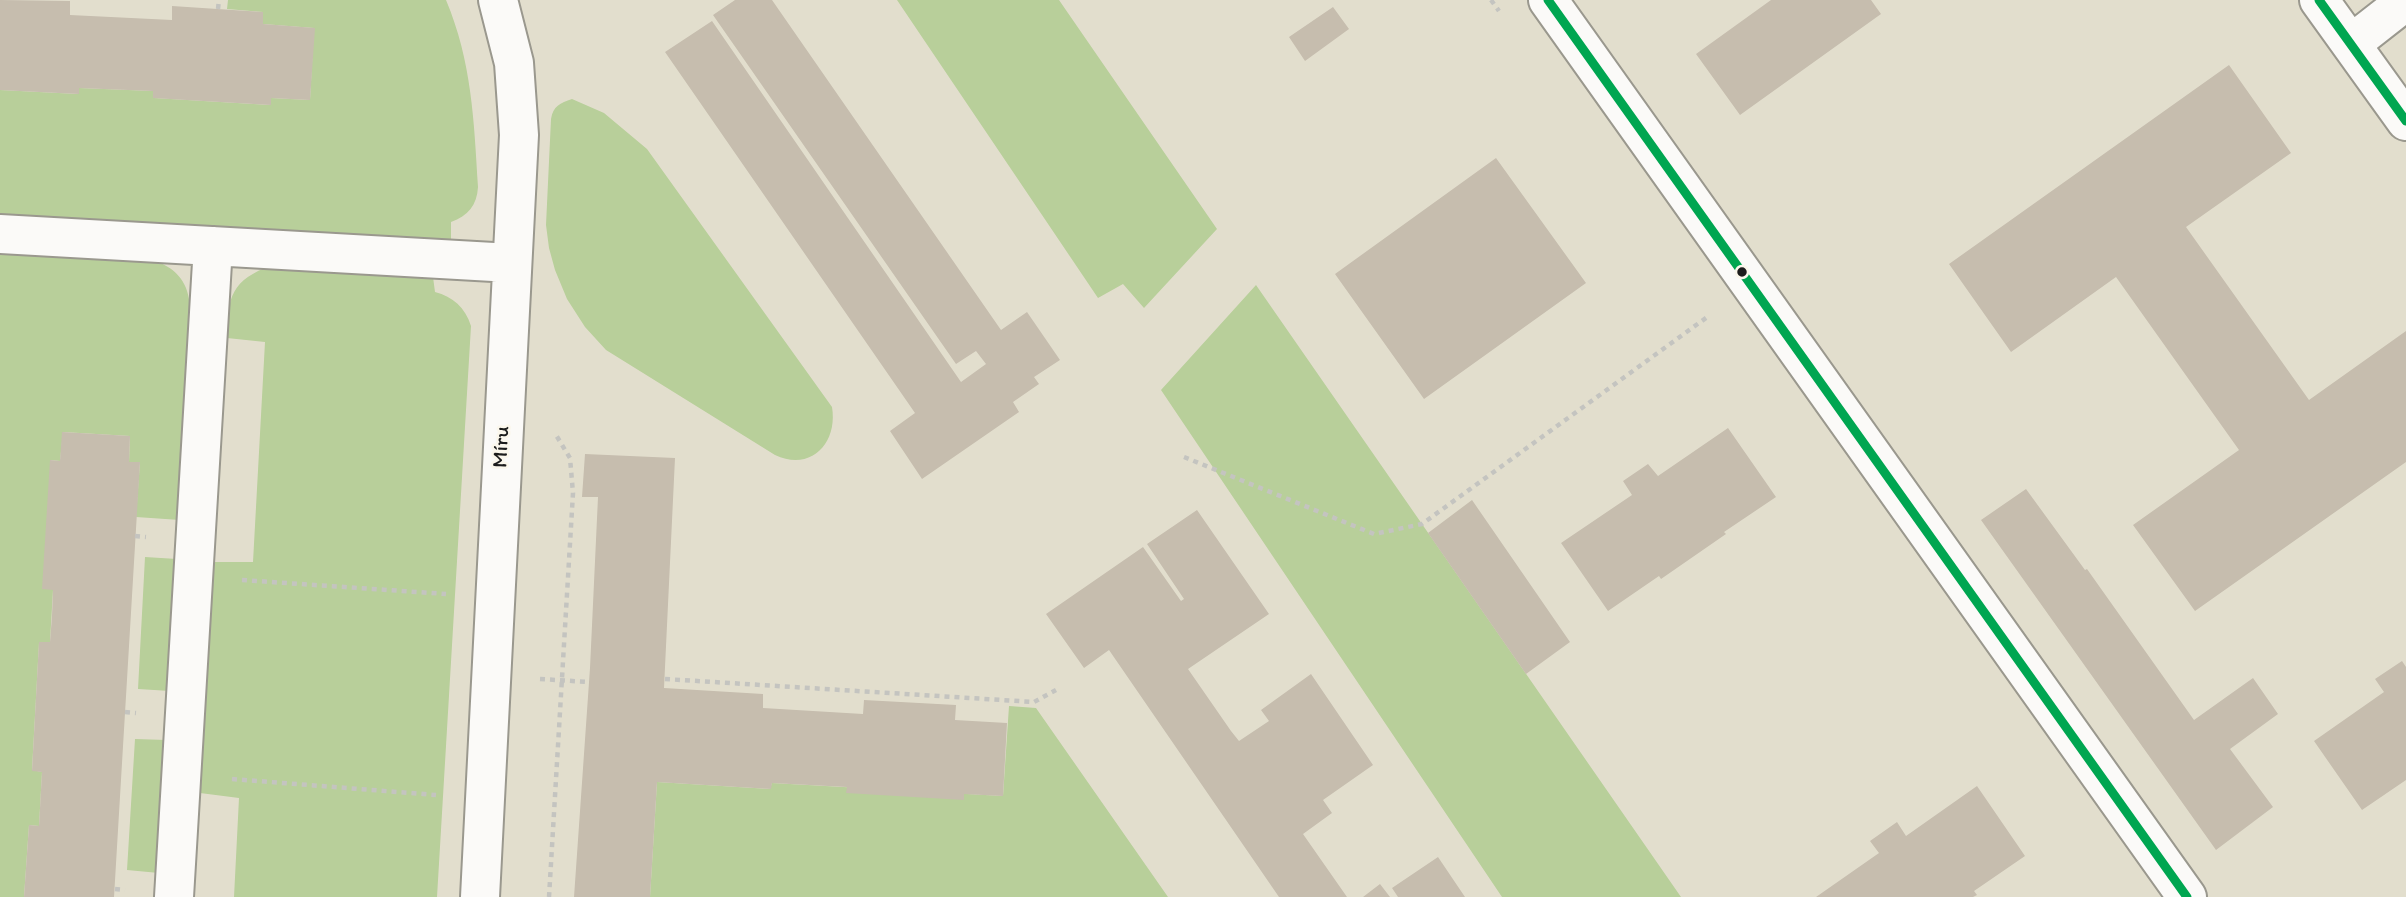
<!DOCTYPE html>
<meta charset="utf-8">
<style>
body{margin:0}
canvas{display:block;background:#e2decd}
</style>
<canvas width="2406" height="897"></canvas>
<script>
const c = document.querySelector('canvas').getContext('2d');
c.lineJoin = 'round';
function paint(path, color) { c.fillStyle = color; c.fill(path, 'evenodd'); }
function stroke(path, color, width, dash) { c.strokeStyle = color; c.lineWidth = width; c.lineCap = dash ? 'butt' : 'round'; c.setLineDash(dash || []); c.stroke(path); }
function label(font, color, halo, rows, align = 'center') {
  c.font = font + ' Itim,sans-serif'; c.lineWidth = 5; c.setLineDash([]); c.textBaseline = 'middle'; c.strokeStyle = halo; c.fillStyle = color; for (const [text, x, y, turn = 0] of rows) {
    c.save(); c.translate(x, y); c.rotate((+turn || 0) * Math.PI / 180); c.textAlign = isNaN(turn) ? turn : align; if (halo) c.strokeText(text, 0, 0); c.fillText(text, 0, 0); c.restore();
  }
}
paint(new Path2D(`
 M228 0H446C472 62 474 121 478 187 477 205 468 216 451 222V239L442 242 0 216V90L78 94 79 88 153 91 154 98 270 105 271 98 310 100 314 28 263 24V12L227 9Z
 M897 0H1059L1217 229 1144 308 1123 284 1098 298Z
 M572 99 604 113 647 149 832 407C838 443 811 472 775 455L606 350 585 327 567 299 555 270 549 248 546 225 551 119C553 106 560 103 572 99Z
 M0 251 155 261C178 269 189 284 190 308L180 520 136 517 140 462H129L130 436 63 432 60 461 50 460 53 590 50 642 39 643 32 770 42 772 39 826 29 825 24 897H0Z
 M265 268 433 277 435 292C453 297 465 307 471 326L437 897H234L239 798 200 793 199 772 213 562H253L265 342 227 338C228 303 228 283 265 268Z
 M1256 285 1681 897H1502L1161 390Z
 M145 557 177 559 170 691 138 689Z
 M1009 706 1036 708 1168 897H650L657 782 770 789 772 783 1003 796Z
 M135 739 167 740 159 873 127 870Z`), '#b8cf9a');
paint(new Path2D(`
 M0 0 70 1V15L172 20V6L263 12V24L315 28 310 100 271 98V105L153 98V91L79 88V94L0 90Z
 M735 0H772L1001 330 1027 312 1060 360 1034 377 1039 384 1013 402 1019 412 922 479 890 431 915 413 665 52 712 21 961 382 986 364 976 351 956 364 743 58 713 15Z
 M1771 0H1871L1881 14 1740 115 1696 54Z
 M1333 7 1349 29 1305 61 1289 37Z
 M2229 65 2291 153 2186 227 2309 400 2406 331V462L2195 611 2133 525 2239 450 2116 277 2011 352 1949 264Z
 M1496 158 1586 283 1424 399 1335 274Z
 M1728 428 1776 497 1724 532 1726 534 1661 579 1659 576 1608 611 1561 543 1632 495 1623 481 1648 464 1658 476Z
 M62 432 130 436 129 462H140L114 897H24L29 825 39 826 42 772 32 771 39 642H50L52 616 53 590 42 589 50 460 60 461Z
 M585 454 675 458 664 688 763 694V708L863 714 864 700 956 705 955 720 1007 723 1003 796 964 794V800L846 793 847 787 772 783 771 789 657 782 650 897H574L590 668 598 497H582Z
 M2026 489 2085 570 2087 569 2194 720 2253 678 2278 714 2230 749 2273 807 2216 850 1981 520Z
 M1472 500 1570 642 1526 674 1428 533Z
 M1197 510 1269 614 1188 669 1231 731 1239 741 1269 721 1261 710 1311 674 1373 765 1323 800 1332 813 1303 834 1347 897H1279L1109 650 1084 668 1046 614 1143 547 1181 601 1184 599 1147 544Z
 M2402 661 2406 667V780L2362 810 2314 741 2384 692 2375 679Z
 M1977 786 2025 856 1974 891 1977 895 1973 897H1816L1879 853 1870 841 1897 822 1906 836Z
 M1438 857 1465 897H1398L1392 888Z
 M1380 884 1390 897H1363Z`), '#c6bdae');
const minor = new Path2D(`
 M1548 0 2187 897
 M2319 0 2406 121
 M2351 44 2406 1
 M0 234 511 263
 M174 897 213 246
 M480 897 519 135 514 63 498 0`);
stroke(minor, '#9a988e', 42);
stroke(new Path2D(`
 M1491 0 1499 11
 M218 9 219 0
 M1184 457 1374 534 1422 524 1710 315
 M135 536 146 537
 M242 580 446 594
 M540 679 589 682
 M665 679 1034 702 1056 690
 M125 712 136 713
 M232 779 436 795
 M115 889 125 890
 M549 897 573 493 570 458 556 435`), '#c4c4c0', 4.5, [5, 5]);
stroke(minor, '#fbfaf8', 38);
stroke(new Path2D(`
 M1548 0 2187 897
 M2319 0 2406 121`), '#00a651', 9);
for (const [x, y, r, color] of [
 [1742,272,6,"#1c1c1c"]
]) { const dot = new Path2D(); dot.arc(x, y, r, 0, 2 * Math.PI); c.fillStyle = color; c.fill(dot); stroke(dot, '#fbf7ec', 2.5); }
label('21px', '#1c1c1c', '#fbf7ec', [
 ["Míru",502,447,-87]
]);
</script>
